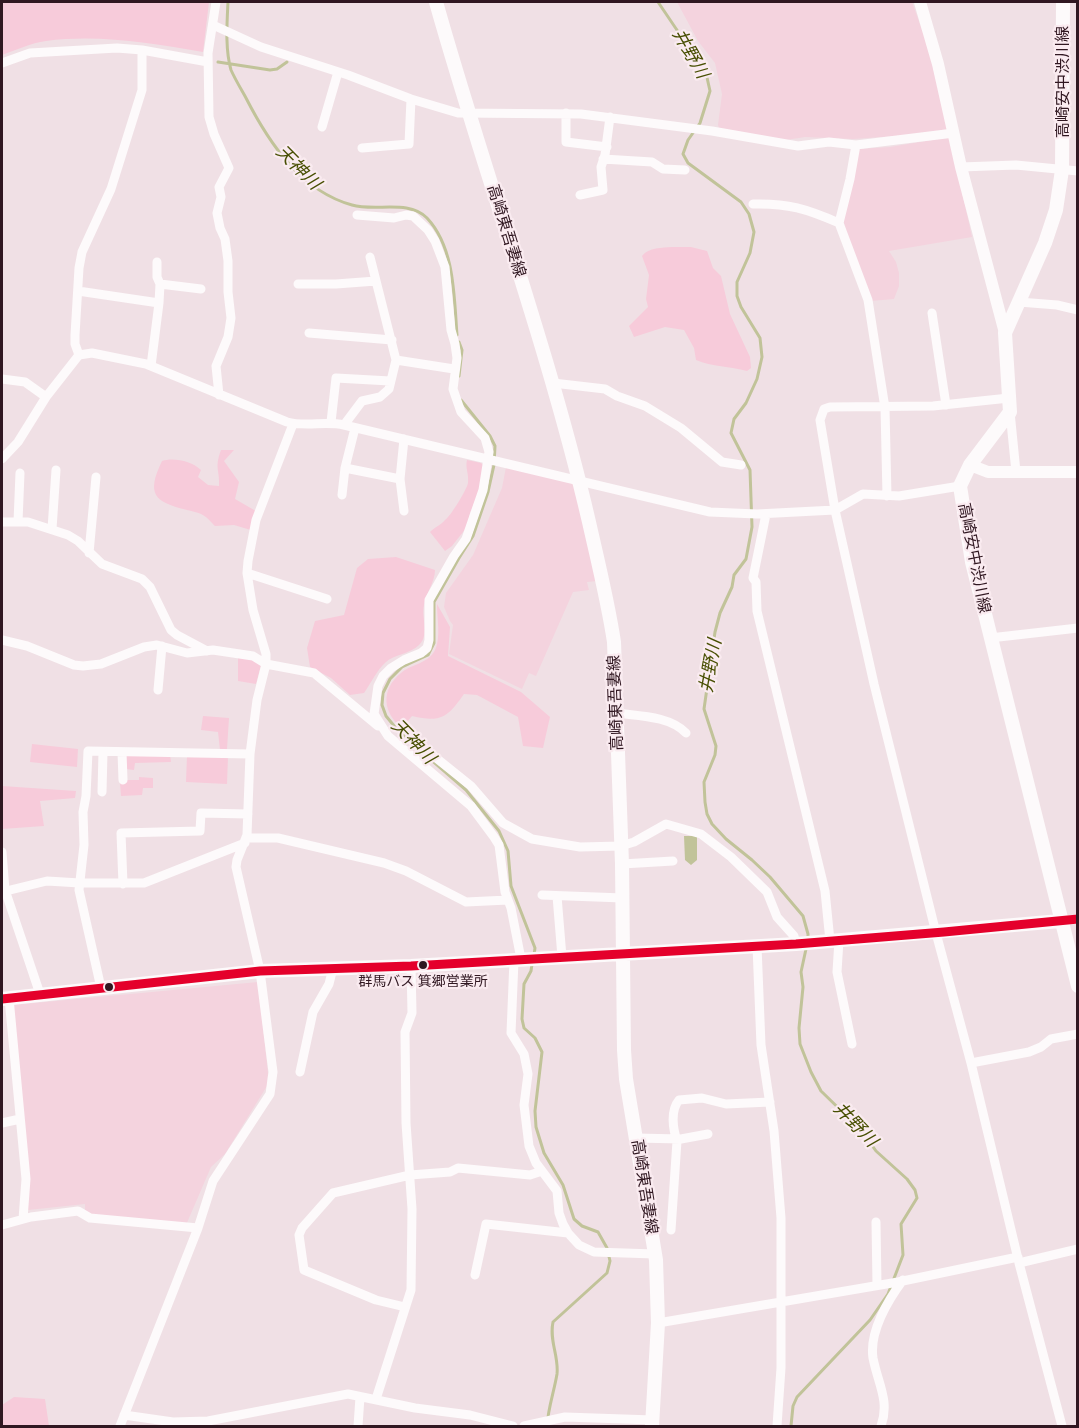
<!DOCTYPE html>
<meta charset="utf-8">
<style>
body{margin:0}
#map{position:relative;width:1079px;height:1428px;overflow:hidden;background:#f0e0e5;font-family:"PT Sans",sans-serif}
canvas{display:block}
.frame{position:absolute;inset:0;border:3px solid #301721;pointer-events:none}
</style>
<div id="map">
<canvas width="1079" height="1428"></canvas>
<div class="frame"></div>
</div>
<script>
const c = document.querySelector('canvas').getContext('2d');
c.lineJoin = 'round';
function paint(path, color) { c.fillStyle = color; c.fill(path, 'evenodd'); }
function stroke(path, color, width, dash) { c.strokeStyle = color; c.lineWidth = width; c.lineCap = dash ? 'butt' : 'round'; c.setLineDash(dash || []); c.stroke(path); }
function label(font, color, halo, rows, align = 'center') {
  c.font = font + ' "PT Sans","Noto Sans JP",sans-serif'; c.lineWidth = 4.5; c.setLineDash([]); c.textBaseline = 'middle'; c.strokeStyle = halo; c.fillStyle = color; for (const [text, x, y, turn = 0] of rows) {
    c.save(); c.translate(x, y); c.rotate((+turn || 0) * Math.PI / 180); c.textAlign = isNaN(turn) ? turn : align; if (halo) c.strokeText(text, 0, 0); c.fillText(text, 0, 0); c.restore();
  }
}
paint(new Path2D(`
 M677 2H912L928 46 948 129 910 135 853 139 805 137 786 140 719 128 718 125 722 94 715 63 698 41Z
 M950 137 972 237 889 251 896 262 899 273V286L894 299 871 301 845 228 843 218 859 149 890 147Z
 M506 467 569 481 575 486 598 581 587 582 589 590 573 592 536 676 529 673 522 689 449 654 453 625 450 621 444 607 446 593 473 555 502 488Z
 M258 982 268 1073 267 1086 225 1154 211 1167 186 1225 90 1214 85 1210V1204L28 1210 26 1206 13 1005Z`), '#f4d3de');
paint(new Path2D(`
 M2 2H209L203 52C151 43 98 34 46 41 31 43 16 50 2 55Z
 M672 247H691L707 251 713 268 721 276 730 314 750 357 751 368 747 371C730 366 712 367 696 360L694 348 684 330 665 327 634 337 629 326 648 307 646 299 649 275 642 256C649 247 662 248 672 247Z
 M221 450H234L224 461 239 482 235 499 261 514 254 531 234 525 215 526C211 522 206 516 201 514 197 512 191 511 187 510 154 502 146 494 162 461 173 457 192 461 201 470L198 477 208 485 219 486C220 469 214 469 221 450Z
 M467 460 481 463 483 465 480 489 470 513 467 527 452 546 445 551 430 532C435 527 441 525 445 520 451 516 467 489 468 483 469 474 465 467 467 460Z
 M396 557 435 570C435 582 426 593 424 605 421 618 430 635 419 645 410 654 395 654 386 662 377 670 371 683 364 693L350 695 331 678 310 667 307 648 315 621 344 615 357 568 368 559Z
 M437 604 450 627 448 656 521 692 550 717 543 748 523 746 518 717 477 695 464 694C448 717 441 723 412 716L402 728C383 713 380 690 401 673 411 664 428 664 435 650 441 638 437 618 437 604Z
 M238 658H251L261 665 256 684 238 681Z
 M203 716 229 718 227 749 220 750 218 732 201 730Z
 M32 744 78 749 77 767 30 762Z
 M124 753 170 754 171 762 135 763 134 770 125 769Z
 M187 755 228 757 227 784 186 782Z
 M139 777 153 778V788H143L142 795 121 796 120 783 126 780H139Z
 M2 786 76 791 75 798 40 801 44 826 2 829Z
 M14 1397 45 1399 49 1426H2V1405Z`), '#f7cbda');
paint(new Path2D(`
 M684 836H697V860L691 865 685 860Z`), '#c1c399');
stroke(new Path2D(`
 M228 2C227 23 225 49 231 70 235 79 241 89 246 98 269 143 301 191 352 205 376 212 408 199 427 218 455 248 454 297 457 335
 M658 2 706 73 710 91 700 123 688 140 683 154 688 163 741 202 749 214 754 232 750 253 737 282V296L741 307 760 338 762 357 757 379 746 403 734 419 731 433 750 470 752 527 746 559 734 575 732 587 720 613 715 632 704 709 716 746 715 755 704 782 705 802 707 814 712 824 726 839 752 860 770 877 803 916 808 934V939
 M218 62 270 70 277 69 287 62
 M459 342 462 350 459 376
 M423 753 395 727 386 716 382 705 383 693 390 679 402 667 428 655 434 643V602L459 558 473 536 488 492 494 465 495 446 490 436 461 400
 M428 757 466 790 499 831 508 851 511 886 535 948 534 955
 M532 964 531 971 524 984 522 1019 524 1028 535 1038 542 1052 535 1111 536 1127 544 1153 563 1185 574 1219 582 1226 598 1232 607 1248 610 1261 607 1273 553 1322C549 1341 559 1356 557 1374 554 1392 548 1408 547 1426
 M791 1426 793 1406 797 1397 870 1320 888 1294 903 1255 901 1224 917 1198 915 1190 907 1179 876 1151 861 1130 821 1091 811 1072 800 1044 799 1028 803 987 801 972 806 949`), '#c1c399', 3);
stroke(new Path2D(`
 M216 2 208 53 209 117 214 134 229 168 219 187 221 197 217 213 220 228 225 239 228 261V292L231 318 228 337 216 366 219 395
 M213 25 261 47 348 75 411 99 458 113 581 114 712 131 798 146 829 142 856 145 954 133
 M2 63 30 53 117 48 142 50 208 62
 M566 113V142L607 147
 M322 127 338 72
 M362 148 409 144 411 99
 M603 159 652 162 663 169 685 170
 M961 167 1016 165 1078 171
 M580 195 603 190 601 167 605 155 610 117
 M753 204C788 203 807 209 839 223L868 300 885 408 887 496
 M357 215 394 218 406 215 413 216 428 230 435 241 445 267 451 330 455 344 457 358 453 389 461 412 485 438 489 452 483 490 466 539 454 556 429 600V640L427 648 421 653 404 660 391 668 383 676 378 686 374 714 388 736 471 806 494 837 499 845 505 892 511 908 521 959
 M839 223 850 179 856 145
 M160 284 201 289
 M298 284H336L376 281
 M78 291 159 303
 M1019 302 1057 305 1078 310
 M932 313 946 405
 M309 333 392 340
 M79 355 75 344V335L79 268 82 252 111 189 142 90V50
 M396 360 454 369
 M151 366 159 303 160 284 157 277V262
 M2 379 25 382 46 397
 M553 383 605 389 617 396 645 406 681 428 722 462 741 465
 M1009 398 933 406 830 407 824 409 820 420 835 510 874 684 936 933 971 1063 1019 1263 1062 1426
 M1010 412 1016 472
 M331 422 336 378 390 381
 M344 425 362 401 380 397 389 389 396 360 370 257
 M404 439 400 479 404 511
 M2 459 18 442 46 397 79 355 92 353 146 364 287 422C305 427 325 421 344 425L710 512 757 514 835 510 863 494 899 496 960 486
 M345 468 400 479
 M342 495 345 468 355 428
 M766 514 753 578 756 582 757 611 825 891 830 941
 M2 522H28L68 535 78 541 102 564 142 579 150 587 171 630 177 635 207 651
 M18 522 20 473
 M52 529 56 470
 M89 553 96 477
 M247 573 327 599
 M990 638 1078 628
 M2 640 27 646 74 665 83 666 101 664 144 647 157 645 187 653 213 650 253 656 266 664 314 673 378 726
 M158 690 162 646
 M617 713C639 716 670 716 686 733
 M425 749 471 786 503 823 532 839 580 847 621 846 634 842 666 824 701 834 731 857 767 892 777 917 794 936 796 944
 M122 752 123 780
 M102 792 103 752
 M246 838H278L384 863 406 871 466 902 508 900
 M2 852 5 890 40 994
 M622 864 673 861
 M123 884 121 833 200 831 201 813 248 814
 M2 892 47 881 80 883H144L245 843
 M542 895 623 898
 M557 896 562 957
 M1060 921 1078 919
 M839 940 837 972 852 1044
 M757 946 761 1045 774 1131 781 1218V1368L777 1426
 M514 960 511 1033 524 1054 528 1074 524 1105 529 1146 536 1163 557 1191 559 1213 563 1224 568 1233 579 1245 594 1252 655 1254
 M101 988 79 890 84 845 83 812 86 796 88 751 250 754
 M9 998 26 1179 23 1219
 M971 1063 1029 1052 1041 1047 1051 1039 1078 1034
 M300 1072 313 1012 329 984 333 968
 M2 1123 20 1119
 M636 1138 681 1139 708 1134
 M876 1222 877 1285
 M2 1225 31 1217 78 1211 90 1218 198 1228
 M671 1230 677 1141C673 1129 670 1111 679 1100L702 1098 726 1104 770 1102
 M1019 1263 1078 1249
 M475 1275 486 1224 568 1233
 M405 1307 376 1300 304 1270 299 1235 302 1228 333 1193 410 1175 450 1172 458 1168 530 1175 542 1171
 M658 1323 898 1282 1018 1257
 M376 1399 411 1290 412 1209 406 1123 405 1032 412 1013 411 966
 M124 1415 173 1422 208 1421 348 1394 415 1408 470 1415 513 1426
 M120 1426 198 1228 213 1181 270 1094 273 1072 260 971 236 867 237 860 247 835 250 754 257 700 266 664V654L253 610 247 573 248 561 256 520 293 424
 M358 1426 360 1397
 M524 1426 565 1417 653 1420
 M881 1426C890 1401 878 1384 873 1358 869 1332 888 1300 903 1280`), '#fdfafb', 9);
stroke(new Path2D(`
 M920 2 938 64 961 167 1005 333
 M970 465 988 472H1078`), '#fdfafb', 12);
stroke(new Path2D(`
 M436 2C485 176 548 346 589 522 598 562 608 602 614 642L622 864 624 1050 626 1079 656 1260 658 1323 652 1426
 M1063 2 1062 170 1056 210 1045 243 1005 333 1010 412 970 465 960 486 972 562 1078 986
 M2 999 260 971 411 966 796 944 1060 921`), '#fdfafb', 14);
stroke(new Path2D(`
 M2 999 260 971 411 966 796 944 944 932 1078 919`), '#e4002b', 9);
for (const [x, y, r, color] of [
 [423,965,5,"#301721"],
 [109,987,5,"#301721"]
]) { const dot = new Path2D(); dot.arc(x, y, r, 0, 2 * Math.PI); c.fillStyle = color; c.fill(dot); stroke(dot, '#faebf0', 2); }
label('14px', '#301721', '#faebf0', [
 ["群馬バス 箕郷営業所",423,982]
]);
label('16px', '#301721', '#faebf0', [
 ["高崎安中渋川線",1063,82,-90],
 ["高崎東吾妻線",506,231,73],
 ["高崎安中渋川線",974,558,79],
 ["高崎東吾妻線",616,703,-92],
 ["高崎東吾妻線",644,1187,81]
]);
label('italic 18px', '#484f03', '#faebf0', [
 ["井野川",690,54,60],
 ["天神川",298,168,45],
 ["井野川",711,666,-80],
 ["天神川",413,742,46],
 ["井野川",855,1125,46]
]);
</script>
